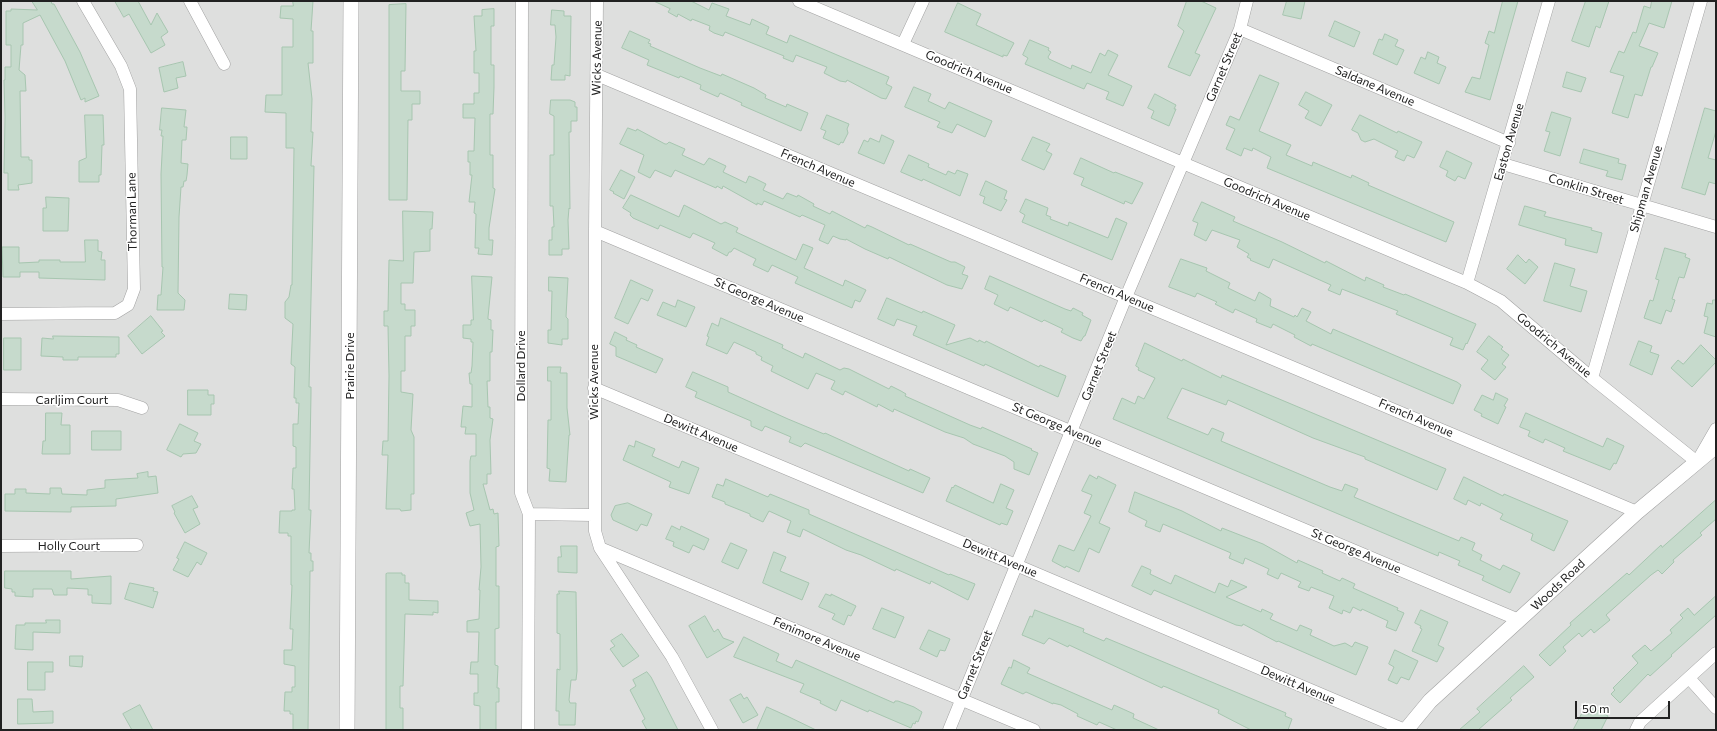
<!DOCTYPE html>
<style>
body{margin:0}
#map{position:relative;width:1717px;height:731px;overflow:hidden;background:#e7f2ed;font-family:Commissioner,sans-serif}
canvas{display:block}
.frame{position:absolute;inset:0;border:2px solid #212121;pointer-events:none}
.scale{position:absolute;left:1575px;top:701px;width:95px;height:18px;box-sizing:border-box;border:2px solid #212121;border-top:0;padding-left:5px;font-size:12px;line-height:14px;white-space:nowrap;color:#212121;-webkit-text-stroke:3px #fff;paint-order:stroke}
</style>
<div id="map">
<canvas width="1717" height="731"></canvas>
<div class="frame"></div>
<div class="scale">50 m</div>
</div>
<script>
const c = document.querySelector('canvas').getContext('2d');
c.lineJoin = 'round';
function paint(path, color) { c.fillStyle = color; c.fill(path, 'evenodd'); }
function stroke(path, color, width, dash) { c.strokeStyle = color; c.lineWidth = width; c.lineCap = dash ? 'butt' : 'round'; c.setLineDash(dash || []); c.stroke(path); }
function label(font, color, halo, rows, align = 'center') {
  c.font = font + ' Commissioner,sans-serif'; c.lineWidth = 3; c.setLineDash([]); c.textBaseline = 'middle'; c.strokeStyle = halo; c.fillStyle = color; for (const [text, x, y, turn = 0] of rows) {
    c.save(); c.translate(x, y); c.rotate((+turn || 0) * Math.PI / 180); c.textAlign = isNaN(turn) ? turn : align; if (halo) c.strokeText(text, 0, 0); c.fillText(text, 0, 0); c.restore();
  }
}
paint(new Path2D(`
 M1 1H1716V730H1Z`), '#dedfde');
const building = new Path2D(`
 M32 1H51L52 4H54L80 52 99 96 85 102V98L81 100 65 61 40 15 23 23V45H21L19 70 25 75 26 91H20L21 157H29V160H32V183L18 185 19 190H8V173H4L5 117 4 80H5V67H11V45H6V11H11V9L37 10Z
 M115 1H138L151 25 157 13 168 32 161 37 165 45 151 53 129 14 124 17Z
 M293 1H313L311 31H313V63H308L312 99 311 132H313L311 166H314L309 387H311V393L309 510H311L309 553H311V561H313V571H310L308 730H293V714H290V711H284L285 692H292V687H295V666L284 664V650H292L293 629H290L292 585H291V536H288V533H279L280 511H292V510H295L294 489H292L293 468H296V447L293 446V424H298L299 403H296V398H294L295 367 291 364 293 324 285 318V302L289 297 291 285H292L294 148H286V113L265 112 266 95H282V47H293V19L280 18 281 6H293Z
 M654 1H691L709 10 712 3 729 9 726 16 750 25 752 19 769 27 766 34 787 43 790 35 889 77 886 84 892 87 886 99 881 98 847 80 846 82 840 81 824 73 827 67 796 55 793 62 783 58 784 56 725 32 723 36 714 33 709 30 710 26 692 19 691 21 678 14 677 17 668 12 670 9Z
 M1187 1H1201L1216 8 1195 53 1200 55 1190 76 1168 67 1184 31 1178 26Z
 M1287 1H1305L1301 19 1283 15Z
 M1503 1H1518L1490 100 1465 92 1472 77 1480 79 1489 45 1485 43 1489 31 1494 33Z
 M1586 1H1609L1600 28 1596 26 1589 47 1572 41Z
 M1652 1H1672L1664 28 1649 23 1639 46 1658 53 1652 67H1651L1642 96 1635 94 1628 118 1612 113 1624 76 1610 72 1619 51 1624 53 1633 32 1636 33 1644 6 1650 8Z
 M958 3 981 14 976 25 1014 43 1007 56 1003 55V57L945 32Z
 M406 4 405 71H401V91H420V104H412V120H408L407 200H389V5Z
 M494 9V26H491V65H494V87L493 114H490V155H493V188L495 189 489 228V240H493L492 255 478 254 479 248H475L476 214 474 213 475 202H469L472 175H470V162H468V151H474L475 118H463V104H474V93H479V73H474V51H476L474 16H482V10Z
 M552 10 564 11V16H571L570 76 565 75V80H551L552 65H554L556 37 555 25H551Z
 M1335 21 1360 32 1354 47 1329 36Z
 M630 31 650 40 648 43 651 44 650 46 700 68 721 76 722 74 754 88 766 95 765 98 786 107 787 104 808 113 801 131 741 105 742 103 720 93 718 97 700 89 701 85 680 76 679 78 647 65 649 60 622 48Z
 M1385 34 1398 40 1395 46 1404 50 1397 65 1373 54 1379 39 1382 40Z
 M1030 40 1049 48 1048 50 1051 52 1048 57 1049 59 1071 69 1072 65 1091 73 1100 53 1105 56 1108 50 1118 55 1108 75 1132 86 1123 106 1106 99 1109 92 1087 83 1084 89 1025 64 1028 58 1023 55Z
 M1428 52 1439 57 1437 63 1446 67 1439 84 1414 73 1421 57 1425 59Z
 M183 62 186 76 176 78 178 88 164 92 159 68Z
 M1567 72 1586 78 1581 92 1563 87Z
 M1260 75 1279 83 1259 131 1291 145 1286 155 1312 166 1313 162 1351 178 1352 175 1369 183 1368 185 1454 222 1446 242 1267 168 1271 157 1253 148 1252 151 1244 148 1241 156 1226 149 1235 129 1226 125 1230 116 1239 120Z
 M914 87 931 94 928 101 945 109 949 102 992 121 985 137 957 124 952 133 937 127 940 122 905 107Z
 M1306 92 1332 105 1321 126 1305 118 1309 111 1299 105Z
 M1155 94 1176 105 1174 109H1176L1169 126 1151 118 1154 111 1148 108Z
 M551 100H570L575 102V107H577V121H571V132H569L570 209 569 208 568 220 569 249H562V255H549V240H552V227H554L553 206H550V155H554V116L550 114Z
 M162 108 186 110 184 127H187L186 140H182L181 163 188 164 187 175 186 181H184L183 187H181L179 217 178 293 185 300 184 310H157L158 295H161L163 267H162L161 174 163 136H161L162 130H160Z
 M1705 108 1716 111V131L1708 158 1716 160V184L1709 182 1705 195 1682 188Z
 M1552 112 1571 118 1560 156 1544 151 1550 132 1546 131Z
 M85 115H103L104 145H102L101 175H99V182H79V161L86 158Z
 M827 115 849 124 847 129 848 133 843 143 841 142 839 145 823 138 826 131 821 129Z
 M1360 115 1397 133 1398 131 1422 142 1414 158 1407 155 1404 161 1395 157 1398 151 1374 139 1365 142 1361 140 1358 133 1352 130Z
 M628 128 636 131 637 129 665 144H667L669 142 685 149 682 155 704 165 709 158 726 166 723 172 746 183 749 176 754 178 766 184 763 190 783 199 787 193 797 197 798 195 814 204 813 206 830 214 832 211 865 228 867 225 872 227 909 245 910 244 951 262H955L965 267 962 274 968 276 962 289 947 285 889 257 888 259 865 249 846 239V240L840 239 833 236 828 244 819 240 825 225 802 215 800 217 764 201 762 205 757 203V205L723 186 722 189 717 186 716 188 675 170 671 177 655 170 650 178 638 172 644 155 620 144Z
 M882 135 894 141 884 164 858 153 864 140 868 142 870 138 879 142Z
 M231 137H247V159H231Z
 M1033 137 1050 144 1046 151 1052 154 1044 170 1022 160Z
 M1584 149 1619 159 1618 163 1626 165 1622 180 1606 176 1608 171 1580 163Z
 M1447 151 1472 163 1465 179 1458 176 1455 181 1446 176 1448 171 1440 167Z
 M909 155 929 164 928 167 946 175 948 171 955 174 957 170 968 174 960 196 923 179 922 181 901 172Z
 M1081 158 1114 173 1115 172 1143 183 1132 204 1125 201 1124 204 1081 185 1084 178 1074 174Z
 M621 170 635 177 624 199 613 193 614 192 610 190Z
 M986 181 1007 191 1004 199 1007 200 1001 211 983 203 985 197 980 195Z
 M631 195 679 217 684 205 721 224 725 222 738 228 736 232 796 260 803 244 813 248 804 268 843 286 845 280 866 290 860 302 855 300 852 308 795 283 798 277 772 265 768 272 753 265 756 259 734 248 731 252H729L727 256 712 248 715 243 693 233 690 238 660 225 658 229 633 218 630 215 631 213 623 208Z
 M46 197 69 198 68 231H43V208H46Z
 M1026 199 1048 208 1046 215 1051 217 1050 219 1068 226 1069 222 1108 238 1116 218 1127 223 1112 260 1022 222 1025 215 1020 212Z
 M1202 202 1235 217 1233 221 1282 242 1325 263 1326 261 1365 281 1366 277 1384 285 1383 287 1404 295 1405 294 1476 324 1467 344 1466 343 1463 350 1450 345 1453 338 1396 314 1398 311 1342 289 1340 295 1328 290 1331 285 1273 259 1269 268 1250 260 1251 259 1247 257 1249 254 1237 247 1240 240 1212 230 1206 241 1194 235 1198 223 1193 221Z
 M1525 206 1546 212 1544 216 1592 228 1591 230 1602 233 1597 253 1565 245 1566 239 1519 225Z
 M403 211 433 212 432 229H430V251L414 252 413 283H401V304H405V310H415V326H411V336H405V371H401V392L413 394 411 430 414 437V494H411V510L401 511 400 509H386L388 455H382L383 441H388L389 376 388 326H384V311H388L389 260 403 261Z
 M85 240H98V251L102 252 101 260H105V280L39 278V272H20V277H3L2 247H19V263L39 262V260H60V262H85Z
 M1665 248 1686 254 1685 257 1690 259 1684 278 1679 277 1672 299 1675 300 1671 312 1666 310 1661 324 1644 318 1650 300 1653 301 1659 280 1656 279Z
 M1518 255 1526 263 1529 259 1538 267 1525 284 1507 269Z
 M1181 259 1207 268 1206 271 1230 283 1228 288 1255 301 1259 292 1271 299 1270 306 1294 317 1295 315 1297 317 1302 308 1311 312 1306 321 1331 334 1333 329 1457 382 1461 385 1453 404 1312 344 1311 346 1294 337 1295 335 1273 324 1271 328 1256 322 1257 319 1235 309 1233 313 1215 304 1217 302 1197 293 1195 297 1169 287Z
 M1555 263 1575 269 1570 286 1587 291 1581 312 1544 301Z
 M472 276 492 277 488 317V319L491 320V330H493L492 352H490V381H487L488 407H490V418L493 419 490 440 491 474H487V484H483L490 510 493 509 494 514 498 513 499 546 496 547V586H499V628L495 629V665L498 666 497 688H499V702H496V730H480V706L474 705V693H478V674H470L471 662H478L479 632H467V621L479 619 480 590H479L481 567 480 524 470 526 466 513 474 510 470 493V461L471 456H476V434H465L466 427H461L463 406 472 407V384H470L469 373H471L472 366 473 342H471V339L463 338V325H471V320H473Z
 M990 276 1065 309 1071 311 1073 308 1083 313 1082 315 1091 320 1085 336H1084L1081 341 1073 338 1061 332 1063 329 1044 320 1042 322 1010 307 1008 311 994 304 998 295 985 289Z
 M549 277 568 278 566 317 568 319V339H562V345L548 343V330H551L552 291H549Z
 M631 280 653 290 648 301 641 298 628 324 615 318Z
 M230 294 247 295 246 310 229 309Z
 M887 298 922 313 923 311 955 325 946 345 970 338 978 342 979 340 985 343 986 341 1039 367 1040 365 1066 376 1058 397 985 364 984 366 913 335 917 326 897 319 894 326 878 319Z
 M678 300 695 307 686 327 657 315 663 302 675 307Z
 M1713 300H1716V337L1704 333 1708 317 1704 316 1707 303 1712 304Z
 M151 316 163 331 161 332 165 336 142 354 128 336Z
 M721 318 783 345 782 348 803 358 805 353 840 370 844 368 849 369 889 389 891 386 901 391 906 394 905 396 970 425 981 429 982 427 1032 449 1031 450 1038 453 1029 475 1014 469V462L1005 456 973 444 964 438 945 432 894 409 893 412 878 404 877 407 845 391 843 395 831 389 835 381 816 373 808 389 771 371 773 366 761 360 762 357 756 354V352L734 342 727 354 706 345 709 337 707 336 712 323 718 326Z
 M615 332 627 338 626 340 637 345 636 347 663 359 656 373 616 356V347L610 344Z
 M53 336 119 337V354H116V357H78V360H63V357L41 356 42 338 53 339Z
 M1489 336 1503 347 1501 349 1509 355 1502 364 1506 367 1495 380 1481 369 1488 360 1477 352Z
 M4 338H21V370H4Z
 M1639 341 1652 346 1650 352 1659 355 1652 375 1630 365Z
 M1145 343 1182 361 1183 359 1221 378 1222 375 1446 469 1437 490 1365 459V457L1313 438 1228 400 1226 405 1182 388 1167 418 1208 435 1212 428 1224 433 1221 441 1330 487 1342 491 1345 484 1358 489 1354 497 1459 541 1461 537 1475 543 1472 550 1482 555 1480 560 1500 570 1503 565 1520 573 1510 593 1482 580 1484 576 1458 565 1460 561 1439 552 1438 556 1113 419 1122 398 1135 404 1138 396 1144 399 1155 378 1138 370 1139 368 1136 366Z
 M1701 345 1716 360V362L1692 387 1671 368 1678 360 1683 364Z
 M548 367H561L560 373H567V408L570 435H569L566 482 549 481 550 469 547 468 548 420H551V381H548Z
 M693 372 728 387V392L788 419 824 434 825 433 909 471 910 469 930 478 923 493 805 443 801 447 789 442 791 437 765 426 762 431 751 426V421L695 397 697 392 686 387Z
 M188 390H208V395H214V404H211V415H188Z
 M1496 393 1508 399 1504 406 1506 407 1498 424 1481 416 1482 414 1474 410 1482 395 1493 400Z
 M46 413H62L61 425H70V454H42L43 441H45Z
 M1526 413 1603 447 1607 438 1624 446 1616 464 1614 463 1610 470 1563 451 1565 448 1545 439 1543 443 1528 436 1530 431 1520 427Z
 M180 424 198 433 194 441 201 444 196 453 183 454 181 457 167 450Z
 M92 431H121V450H92Z
 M636 441 655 449 652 456 679 468 682 461 699 468 689 494 669 487 671 482 623 460 629 445 634 447Z
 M148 472V477L156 476 158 493 116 499V506L71 507V512L5 511V494H15V489H26V493L50 494V488H61L62 494 87 495V490L105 488V480L138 478 137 474Z
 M1090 475 1097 479 1098 476 1116 485 1099 523 1110 528 1099 553 1089 548 1079 572 1066 566 1065 568 1052 561 1059 545 1074 551 1091 516 1084 513 1092 495 1082 491Z
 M1464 477 1503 496 1504 494 1568 521 1554 551 1531 540 1533 534 1500 519 1503 514 1481 503 1480 506 1468 500 1466 505 1454 499Z
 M726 479 768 497 770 494 809 510V514L949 575 950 574 975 584 968 600 931 581 930 584 896 569 895 571 861 555 846 550 803 529 800 537 787 532 791 521 769 511 763 522 750 516V514L725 504V502L712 497 717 484 723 486Z
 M1001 484 1014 490 1006 508 1013 511 1007 525 1001 523 1000 525 946 501 952 487 953 488 955 485 993 503Z
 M1135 492 1182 511 1221 531 1222 528 1263 544 1297 563 1298 560 1323 571 1322 573 1340 581 1342 578 1355 584 1353 588 1398 608 1397 610 1404 613 1396 631 1386 627 1388 621 1362 609 1361 611 1353 607 1350 613 1343 610 1342 614 1329 608 1334 596 1311 587 1309 591 1298 587 1301 582 1281 573 1278 579 1267 574 1269 569 1245 558 1243 564 1229 558 1231 553 1163 524 1160 532 1145 526 1147 521 1129 512Z
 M192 496 198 507 193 509 200 524 185 533 174 513 175 512 172 506Z
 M1716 500V519L1700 533 1702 535 1673 560 1674 562 1662 574 1658 570 1651 575 1606 615 1610 620 1594 633 1591 629 1582 637 1579 633 1563 647 1566 651 1550 666 1539 655 1571 625 1570 623 1627 573 1629 575 1661 545 1662 547Z
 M628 503 652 514 647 526 641 524 637 531 613 520 611 515 615 506Z
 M672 526 680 530 681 526 709 539 704 550 693 545 689 553 673 546 674 542 666 539Z
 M185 542 207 553 201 565 197 562 188 577 173 570 179 559 177 558Z
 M731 543 747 550 738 569 722 562Z
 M561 546H577V573L558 572V557H561Z
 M774 552 786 557 780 571 809 583 802 600 763 583Z
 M1142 566 1151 570 1150 574 1171 584 1175 575 1215 593 1219 583 1228 587 1231 580 1247 587 1226 597 1261 612 1262 609 1273 614 1270 619 1297 631 1300 625 1312 630 1310 635 1334 646 1345 643 1352 647 1355 642 1368 647 1356 675 1278 641 1277 642 1243 624 1242 626 1236 625 1154 590 1151 595 1132 586Z
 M5 571H71V579L111 576V604L92 603V595H88V589L67 588V595H54L52 589H33V597L15 596V592H12V589L5 588Z
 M388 573H402V575H405V583H409V600L438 601V613L433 612V615L405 614 403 686H400V708H403V730H386V574Z
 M130 583 154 588 153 591 158 592 153 608 125 599Z
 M559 591 576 592 577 671 576 680H571L569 700 570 703H576L575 725H559V711H556L557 669 560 670V634L557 633V594H559Z
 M826 594 831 596V594L856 606 851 616 848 615 844 625 832 619 835 614 819 607Z
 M1716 596V615L1671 655 1672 656 1650 676 1648 674 1620 703 1611 694 1615 690 1613 688 1638 663 1632 656 1645 645 1651 651 1672 633 1670 630 1683 618 1680 615 1688 608 1694 615Z
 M882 608 904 617 895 638 873 629Z
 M1035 610 1084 629 1083 632 1104 641 1106 638 1286 713 1285 716 1292 719 1288 730H1251L1218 713 1219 710 1166 687 1163 686 1162 688 1069 645 1068 647 1049 638 1044 644 1022 635 1030 616 1032 617Z
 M1421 610 1448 622 1438 645 1444 648 1437 662 1412 651 1422 629 1420 628 1421 626 1415 623Z
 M705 616 714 632 718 629 723 638 734 642 707 658 689 626Z
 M46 620H60V633L33 632V650L15 649 16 625H25V623H46Z
 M929 630 950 639 945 651 940 650 937 657 920 649Z
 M622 634 639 656 623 667 610 649 615 646 611 641Z
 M744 637 779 654 776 661 792 668 796 660 894 703 895 701H898L914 707 922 712 918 722 916 721 915 724 913 723 911 728 869 710 868 712 841 700 836 711 820 703 821 701 800 692 804 684 734 657Z
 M1395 650 1418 661 1409 680 1401 677 1397 684 1388 680 1394 667 1389 664Z
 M70 656H83L82 667 70 666Z
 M1014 660 1030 668 1027 673 1112 710 1114 705 1134 714 1133 718 1159 730H1117L1099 722 1097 725 1077 716 1078 714 1061 705 1053 703V704L1026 692 1023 694 1001 684 1009 667 1011 668Z
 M28 662H53V672H45V690H28Z
 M1524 666 1534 677 1510 698 1512 700 1478 730H1459L1480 712 1477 709Z
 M647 672 651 677 678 730H647L642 721 645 719 630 690 636 686 633 680Z
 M741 694 744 699 747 697 758 715 743 723 730 700Z
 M18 699H32L33 712 53 711V723L18 724Z
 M140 705 153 730H132L123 714Z
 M767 707 787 716 816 730H757Z
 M1592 707 1608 716 1601 730H1573L1583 711 1588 714Z`);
paint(building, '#c6dacc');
stroke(building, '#a7c6b0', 1);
const minor = new Path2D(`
 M190 1 224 64
 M522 1 521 456V493L529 514 528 730
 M597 1 595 231V531L600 548 672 657 712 730
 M799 1 1467 283 1501 301 1592 378 1697 462 1716 429
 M1240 29 1509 143
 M903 44 923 1
 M597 75 1637 512
 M1503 164 1716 227
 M595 231 1519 620
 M1467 283 1549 1
 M1 314 115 313 128 305 134 289 130 89 121 66 83 1
 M1592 378 1701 1
 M594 388 1016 565 1405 730
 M1 399 118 400 142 408
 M529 514 593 515
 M1 546 137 545
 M600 548 1034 730
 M1689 678 1716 708
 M949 730 1126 297 1240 29 1247 1
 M1636 730 1640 722 1716 653`);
const tertiary = new Path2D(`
 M347 730 351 1
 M1406 730 1430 701 1637 512 1716 446`);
stroke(minor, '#a2a2a2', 13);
stroke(tertiary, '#a2a2a2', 16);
stroke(minor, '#fff', 12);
stroke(tertiary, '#fff', 15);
label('12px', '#212121', '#fff', [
 ["Wicks Avenue",597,58,-89],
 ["Garnet Street",1224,67,-67],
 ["Goodrich Avenue",969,72,23],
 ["Saldane Avenue",1375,86,23],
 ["Easton Avenue",1509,142,-74],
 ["French Avenue",818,168,23],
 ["Conklin Street",1586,189,17],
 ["Shipman Avenue",1646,189,-74],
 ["Goodrich Avenue",1267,199,23],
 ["Thorman Lane",132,212,-91],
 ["French Avenue",1117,293,23],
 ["St George Avenue",759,300,23],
 ["Goodrich Avenue",1554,345,40],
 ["Prairie Drive",350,366,-90],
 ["Dollard Drive",521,366,-90],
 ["Garnet Street",1099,366,-68],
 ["Wicks Avenue",594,382,-90],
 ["Carljim Court",72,400],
 ["French Avenue",1416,418,23],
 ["St George Avenue",1057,425,23],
 ["Dewitt Avenue",701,433,23],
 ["Holly Court",69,546],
 ["St George Avenue",1356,551,23],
 ["Dewitt Avenue",1000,558,23],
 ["Woods Road",1558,585,-43],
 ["Fenimore Avenue",817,639,23],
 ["Garnet Street",975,665,-68],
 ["Dewitt Avenue",1298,685,23]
]);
</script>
